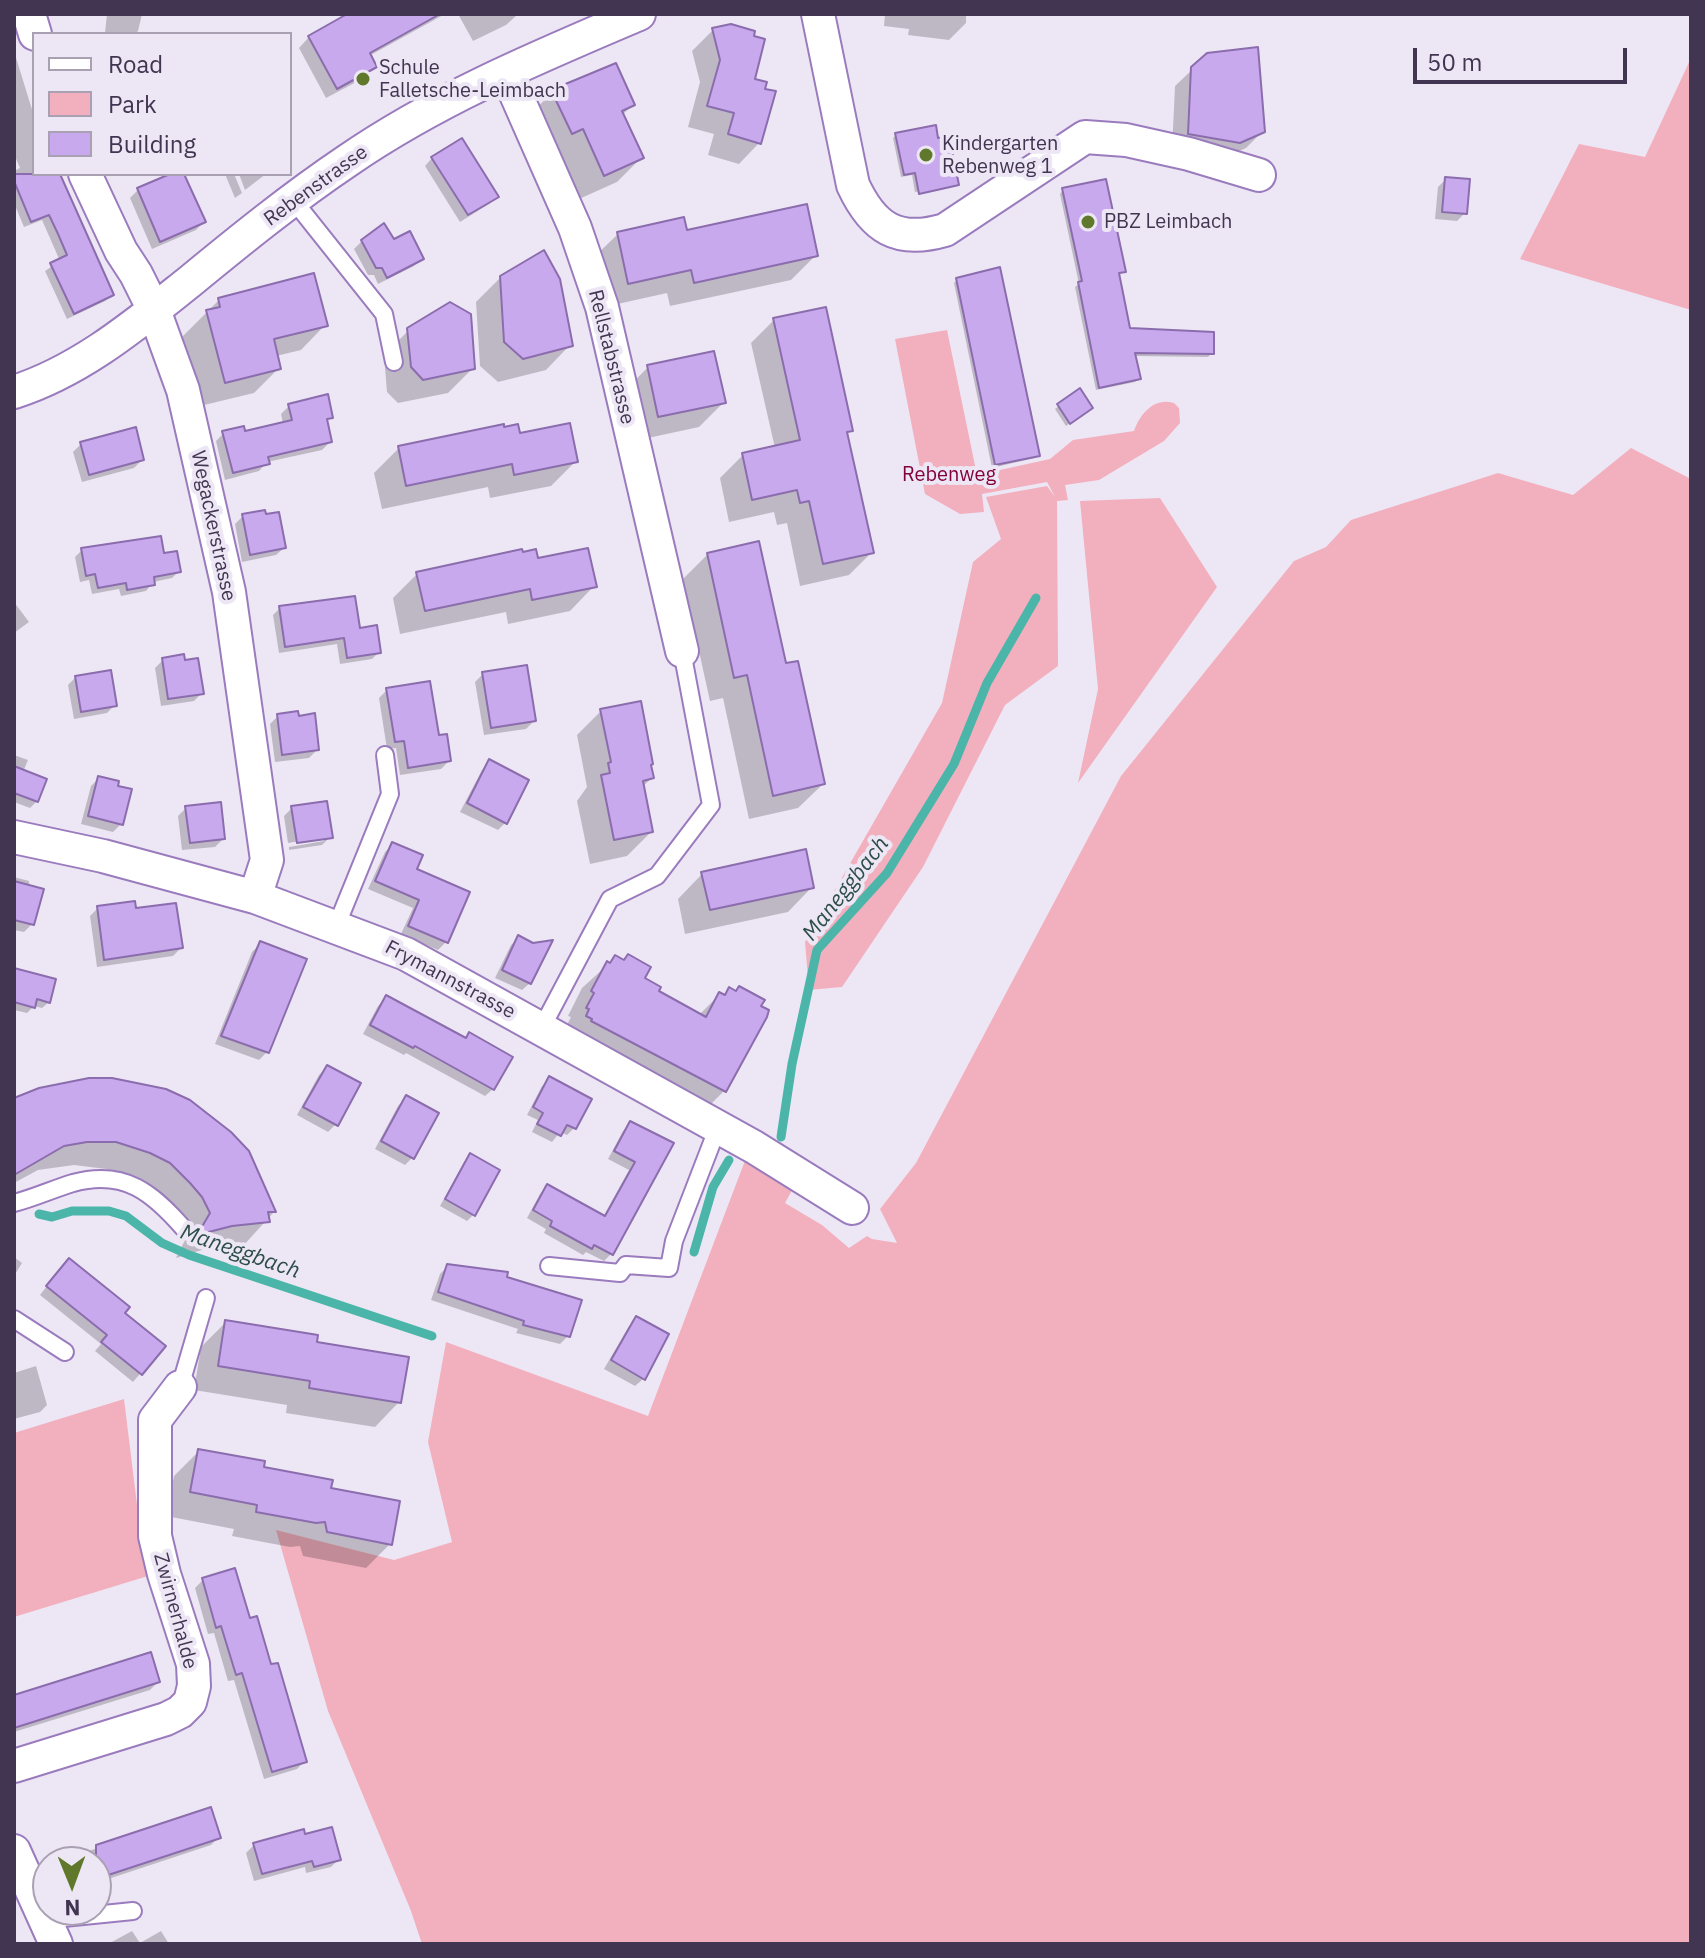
<!DOCTYPE html>
<style>
body{margin:0}
#map{position:relative;width:1705px;height:1958px;overflow:hidden;background:#ede7f5;font-family:"IBM Plex Sans",sans-serif}
canvas{display:block}
.frame{position:absolute;inset:0;border:16px solid #423551;pointer-events:none}
.legend{position:absolute;left:32px;top:32px;width:260px;height:144px;box-sizing:border-box;background:#ede7f5;border:2px solid #a9a0b3;margin:0;padding:10px 14px;list-style:none;font-size:24px;color:#423551}
.legend li{display:flex;align-items:center;gap:16px;height:40px}
.legend b{width:40px;border:2px solid #a9a0b3}
.north{position:absolute;left:32px;top:1846px;width:80px;height:80px;box-sizing:border-box;background:#ede7f5;border:2px solid #a9a0b3;border-radius:50%;rotate:179deg;font-size:22px;font-weight:700;line-height:32px;text-align:center;color:#423551}
.north::after{content:'';display:block;margin:auto;width:28px;height:36px;background:#5f782b;clip-path:polygon(50% 0,100% 100%,50% 72%,0 100%)}
.scale{position:absolute;left:1413px;top:48px;width:214px;height:36px;box-sizing:border-box;border:4px solid #423551;border-top:0;padding-left:10px;font-size:24px;line-height:28px;white-space:nowrap;color:#423551;-webkit-text-stroke:6px #ede7f5;paint-order:stroke}
</style>
<div id="map">
<canvas width="1705" height="1958"></canvas>
<div class="frame"></div>
<ul class="legend">
<li><b style="height:10px;background:#fff"></b>Road</li>
<li><b style="height:22px;background:#f2b0be"></b>Park</li>
<li><b style="height:22px;background:#c9a9ee"></b>Building</li>
</ul>
<div class="north">N</div>
<div class="scale">50 m</div>
</div>
<script>
const c = document.querySelector('canvas').getContext('2d');
c.lineJoin = 'round';
function paint(path, color) { c.fillStyle = color; c.fill(path, 'evenodd'); }
function stroke(path, color, width, dash) { c.strokeStyle = color; c.lineWidth = width; c.lineCap = dash ? 'butt' : 'round'; c.setLineDash(dash || []); c.stroke(path); }
function label(font, color, halo, rows, align = 'center') {
  c.font = font + ' "IBM Plex Sans",sans-serif'; c.lineWidth = 8; c.setLineDash([]); c.textBaseline = 'middle'; c.strokeStyle = halo; c.fillStyle = color; for (const [text, x, y, turn = 0] of rows) {
    c.save(); c.translate(x, y); c.rotate((+turn || 0) * Math.PI / 180); c.textAlign = isNaN(turn) ? turn : align; if (halo) c.strokeText(text, 0, 0); c.fillText(text, 0, 0); c.restore();
  }
}
paint(new Path2D(`
 M1691 58V310L1520 259 1579 144 1645 157Z
 M947 330 977 475 1050 459 1073 440 1134 431C1140 414 1154 397 1174 403L1179 408 1180 423 1164 441 1099 480 1065 485 1068 500 1057 501 1058 666 1005 705 923 867 842 987 809 990 805 942 942 703 973 562 1001 539 986 497 1047 486 1055 497 1047 482 982 494 984 512 960 514 925 494 895 339Z
 M1631 448 1691 479V1944H422L411 1911 328 1711 276 1530 394 1560 452 1542 428 1442 446 1342 648 1416 746 1158 796 1183 785 1203 822 1225 849 1248 867 1236 872 1239 897 1243 880 1209 916 1163 1121 776 1294 561 1326 547 1351 520 1498 473 1573 495Z
 M1160 498 1217 587 1078 783 1098 689 1080 501Z
 M124 1399 142 1545 148 1576 14 1617V1433Z`), '#f2b0be');
paint(new Path2D(`
 M107 14H142L138 31 135 34 105 33Z
 M352 14H445L369 56 374 67 364 78 326 98 299 48 309 37Z
 M458 14H516L517 15 506 25 473 41Z
 M885 14H966V23L949 40 908 35 909 29 884 26Z
 M713 30 753 80 759 143 739 164 708 155 714 134 688 127 700 82 692 51Z
 M14 51 34 116V174H58L112 294 105 301 67 319 45 271 60 261 42 220 24 227 14 203V171L20 168 14 154Z
 M1193 69 1263 131 1246 148 1222 159 1172 150 1175 86Z
 M553 92 633 105 622 115 641 158 617 182 579 199 528 116Z
 M896 135 957 185 915 192 912 175 901 177 893 138Z
 M432 158 497 197 489 204 460 222 425 166Z
 M175 174H182L204 222 196 230 152 249 130 198 138 190Z
 M225 174H234L242 193 235 198Z
 M239 174H266L245 190Z
 M1446 179 1465 213 1457 221 1435 219 1438 187Z
 M1063 190 1124 272 1117 276 1128 330 1212 353 1208 357 1134 356 1138 379 1135 382 1096 390 1075 287 1079 284 1060 194Z
 M685 232 816 255 791 280 670 306 667 293 604 307 593 258 618 234Z
 M362 241 421 258 414 266 378 284 374 275H368L354 249Z
 M501 277 570 345 546 370 498 382 480 366 476 302Z
 M957 280 1037 455 1034 458 992 468 954 283Z
 M219 300 325 325 301 350 276 356 279 368 254 393 200 406 182 337Z
 M774 320 851 430 846 435 872 552 849 575 800 586 787 523 777 525 774 512 729 522 720 478 743 455 775 448 751 343Z
 M409 330 473 368 448 393 398 403 387 392 384 355Z
 M648 367 724 402 699 427 634 441 624 392Z
 M1079 391 1087 411 1066 426 1055 409Z
 M289 406 331 417 326 422 330 442 322 450 267 462 259 471 225 480 216 441 224 433H244L283 424 281 414Z
 M518 435 576 461 551 486 490 498 488 487 382 509 374 473 399 448Z
 M81 444 142 460 134 468 82 482 73 452Z
 M243 516 284 548 276 555 242 562 235 524Z
 M82 550 163 555 179 571 172 578 153 582 146 591 121 596 119 589 92 594 89 580 80 582 75 557Z
 M708 554 785 666 823 784 798 808 749 819 723 698 710 701 683 579Z
 M537 560 594 586 570 611 508 624 506 612 400 634 393 598 417 574Z
 M14 602 29 622 14 633Z
 M280 608 358 630 379 652 372 659 340 664 337 644 279 653 273 615Z
 M163 660 202 693 194 701 161 706 155 668Z
 M483 674 534 721 526 729 484 735 475 682Z
 M76 677 115 705 107 713 74 719 68 685Z
 M387 690 449 761 441 769 400 775 396 748 387 749 379 698Z
 M601 711 649 765 652 778 642 787 651 832 627 856 590 864 577 801 587 787 577 735Z
 M278 716 317 750 309 758 275 762 270 724Z
 M14 755 28 760 23 772 37 801 30 808 14 802Z
 M489 762 506 822 498 830 460 812 482 770Z
 M99 778 116 787 121 824 113 832 81 824 91 786Z
 M186 808 223 839 215 847 182 850 178 816Z
 M292 808 330 837 322 845 289 850V847L324 841V837L288 843 284 816Z
 M393 844 415 870 468 893 446 942 438 950 401 934 413 908 368 889 385 852Z
 M702 874 812 887 788 912 685 934 678 899Z
 M14 877 29 881 32 924 24 932 14 930Z
 M98 908 134 910 181 948 173 956 97 967 90 916Z
 M519 938 530 983 522 990 495 978 511 945Z
 M260 944 304 960 267 1052 259 1060 215 1044 252 952Z
 M615 958 656 992 699 1015 720 994 723 996 729 989 765 1017 724 1091 699 1116 563 1033 571 1017 568 1016 582 988Z
 M14 970 49 1002 42 1008 34 1006 27 1013 14 1010Z
 M386 998 493 1089 485 1096 406 1053 404 1055 363 1034 378 1006Z
 M327 1067 336 1124 328 1132 297 1115 319 1075Z
 M550 1079 574 1128 567 1135 560 1132 552 1142 532 1132 538 1120 527 1115 542 1086Z
 M33 1091 274 1212 243 1246 205 1249 176 1258 186 1238 178 1222 148 1190 106 1169 74 1165 38 1170 14 1183V1100Z
 M406 1098 413 1157 405 1165 375 1149 398 1106Z
 M631 1123 671 1144 611 1254 604 1261 586 1252 583 1255 544 1233 546 1229 527 1218 540 1194 547 1186 603 1217 629 1170 608 1159 623 1131Z
 M470 1156 474 1214 467 1221 440 1206 464 1162Z
 M14 1257 22 1263 14 1276Z
 M448 1266 504 1278 568 1336 560 1344 516 1333 518 1329 431 1300 440 1274Z
 M61 1268 163 1347 133 1382 95 1351 101 1344 40 1295Z
 M637 1318 643 1379 635 1386 604 1369 629 1326Z
 M226 1322 315 1344 399 1402 375 1427 286 1413 287 1405 194 1390 201 1347Z
 M36 1366 47 1405 40 1412 14 1419V1373Z
 M199 1451 329 1489 390 1544 366 1568 303 1556 300 1546 290 1547 232 1536 234 1529 166 1516 174 1476Z
 M203 1580 248 1620 270 1667 305 1761 297 1769 264 1779 234 1680 228 1681 214 1633 208 1634 195 1588Z
 M158 1682 150 1690 14 1732V1697Z
 M210 1810 219 1837 211 1845 96 1883V1862H56Z
 M304 1837 339 1859 331 1867 306 1873 305 1867 254 1881 246 1853 254 1845Z
 M132 1931 140 1943 161 1931 169 1944H108Z`), '#0003');
stroke(new Path2D(`
 M781 1137 792 1064 817 950 887 873 954 764 987 683 1036 598
 M39 1214 52 1217 72 1211H109L126 1216 162 1243 189 1255 432 1336
 M694 1252 713 1187 729 1160`), '#4bb5a9', 9);
const building = new Path2D(`
 M347 14H440L370 53 377 67 337 89 308 36Z
 M731 24 755 31 754 36 765 39 755 79 767 82 765 89 776 91 761 144 728 134 734 113 707 106 720 60 712 28Z
 M1258 47 1265 132 1240 143 1188 134 1191 67 1207 53Z
 M616 63 635 105 622 111 644 158 604 176 583 129 572 134 551 90Z
 M936 125 938 138 949 136 959 185 919 194 915 173 904 175 895 133Z
 M462 138 499 197 468 215 431 157Z
 M14 174H60L114 295 74 314 50 263 67 255 58 234 49 215 31 222 14 181Z
 M170 174H184L206 222 160 242 137 188Z
 M1445 177 1470 179 1467 214 1442 212Z
 M1106 179 1126 272 1119 273 1130 328 1214 332V354L1135 353 1141 379 1099 388 1078 282 1082 281 1062 188Z
 M807 204 818 256 694 283 691 270 628 284 617 232 684 217 687 230Z
 M384 223 394 239 410 231 424 259 387 278 382 268H376L361 240Z
 M544 250 560 279 573 346 523 359 504 342 500 276Z
 M1000 267 1040 456 995 465 956 278Z
 M314 273 328 326 274 339 281 369 225 383 206 310 220 307 218 298Z
 M450 302 471 314 475 369 423 380 411 367 407 328Z
 M826 307 853 431 847 432 874 553 823 564 809 501 800 503 797 490 752 500 742 453 800 440 773 318Z
 M714 351 726 403 658 417 647 365Z
 M1080 388 1093 408 1070 424 1057 404Z
 M328 394 333 418 327 419 332 442 268 457 270 464 233 473 222 431 244 426 245 431 292 420 288 404Z
 M570 423 578 462 514 475 512 464 406 486 398 446 504 424V427L518 424 520 433Z
 M136 427 144 460 89 475 80 442Z
 M265 510 266 514 279 512 286 548 250 555 242 514Z
 M161 536 164 553 177 551 181 572 154 577 155 585 127 590 126 583 98 588 95 574 86 576 81 548Z
 M759 541 786 663 798 661 825 784 773 796 747 675 734 678 707 553Z
 M588 548 597 587 532 600 530 589 425 611 416 572 522 549 523 552 536 549 538 558Z
 M355 596 360 628 377 625 381 653 347 658 344 638 285 647 279 606Z
 M184 654 185 660 198 658 204 694 168 699 162 658Z
 M527 665 536 721 491 728 482 672Z
 M111 670 117 706 81 712 75 676Z
 M430 681 439 735 447 734 451 761 408 768 404 741 395 742 386 688Z
 M641 701 653 764 651 765 654 778 643 781 653 832 614 840 601 775 610 773 608 763 611 762 600 709Z
 M298 711 299 716 315 713 319 750 282 755 277 714Z
 M489 759 529 780 507 824 467 803Z
 M14 766 47 779 38 802 14 793Z
 M98 776 119 781 118 786 132 789 123 825 88 816Z
 M327 801 333 838 297 843 291 806Z
 M221 802 225 839 190 843 185 806Z
 M392 842 423 855 417 869 470 892 448 943 408 926 419 900 375 881Z
 M806 849 814 888 710 910 701 872Z
 M14 881 44 889 34 925 14 920Z
 M135 901 136 908 176 903 183 948 104 960 97 906Z
 M518 935 533 943 553 940 531 984 502 970Z
 M260 941 307 959 269 1053 221 1036Z
 M628 954 651 967 645 978 661 987 659 991 706 1017 719 992 725 995 729 987 736 991 739 986 765 1000 761 1006 769 1010 767 1017 726 1092 591 1021 592 1019 586 1016 589 1009 586 1008 594 993 591 991 607 961 610 963 615 955 624 960Z
 M14 968 56 979 50 1003 37 999 35 1008 14 1002Z
 M386 995 466 1038 469 1032 513 1057 494 1090 415 1046 413 1048 370 1025Z
 M327 1065 361 1083 338 1126 303 1107Z
 M549 1076 592 1099 576 1129 567 1125 561 1136 537 1124 543 1113 533 1107Z
 M89 1078H112L166 1089 190 1100 231 1132 249 1151 276 1212H268L270 1222 232 1226 197 1235 210 1213 202 1197 190 1183 170 1163 150 1153 116 1142H87L64 1146 14 1175V1098L39 1088Z
 M406 1095 439 1113 414 1159 381 1141Z
 M630 1121 674 1143 613 1255 594 1245 592 1249 550 1226 552 1221 533 1210 547 1184 605 1216 635 1162 614 1151Z
 M470 1153 500 1170 475 1216 445 1199Z
 M69 1258 130 1307 125 1313 166 1346 142 1375 101 1342 107 1335 46 1286Z
 M447 1264 508 1272 507 1277 582 1300 570 1337 523 1325 524 1321 438 1292Z
 M636 1316 669 1334 645 1380 611 1360Z
 M225 1320 318 1335 317 1342 409 1357 401 1403 309 1388 310 1381 218 1366Z
 M198 1449 265 1461 264 1467 333 1480 331 1488 400 1501 392 1545 327 1532 325 1522 316 1523 256 1512 257 1505 190 1492Z
 M235 1568 250 1618 257 1616 271 1664 278 1663 307 1762 272 1772 242 1673 236 1675 221 1626 216 1628 202 1578Z
 M151 1652 160 1682 14 1728V1695Z
 M211 1807 221 1838 96 1879V1845Z
 M332 1827 341 1860 314 1867 312 1861 262 1874 253 1843 304 1829 305 1834Z`);
paint(building, '#c9a9ee');
stroke(building, '#8b6cad', 2);
const service = new Path2D(`
 M294 201 384 314 394 362
 M336 927 390 794 385 755
 M548 1016 610 899 657 876 711 805 682 651
 M14 1203C34 1198 53 1189 73 1183 125 1169 153 1193 185 1230
 M549 1266 620 1273 626 1265 669 1268 674 1241 718 1127
 M14 1319 65 1352
 M180 1387 206 1298
 M44 1920 133 1911`);
const minor = new Path2D(`
 M29 14 35 34
 M818 14 853 185C873 228 897 244 945 230L1085 137 1126 140 1189 154 1259 175
 M507 74 575 228 602 307 682 651
 M85 174 121 251 136 274 154 310 183 390 229 592 267 860 255 897
 M14 392C80 371 135 325 188 283 239 241 292 198 347 161 437 99 538 57 639 14
 M14 837 103 856 255 897 406 954 754 1147 852 1208
 M14 1766 166 1719 180 1712 190 1702 194 1686 193 1664 164 1574 155 1536V1420L180 1387
 M14 1851 56 1944`);
stroke(service, '#9a7bbd', 20);
stroke(minor, '#9a7bbd', 36);
stroke(service, '#fff', 16);
stroke(minor, '#fff', 32);
for (const [x, y, r, color] of [
 [363,79,8,"#5f782b"],
 [926,155,8,"#5f782b"],
 [1088,222,8,"#5f782b"]
]) { const dot = new Path2D(); dot.arc(x, y, r, 0, 2 * Math.PI); c.fillStyle = color; c.fill(dot); stroke(dot, '#ede7f5', 3); }
label('20px', '#423551', '#ede7f5', [
 ["Schule",379,68],
 ["Falletsche-Leimbach",379,91],
 ["Kindergarten",942,144],
 ["Rebenweg 1",942,167],
 ["PBZ Leimbach",1104,222]
], 'left');
label('20px', '#423551', '#ede7f5', [
 ["Rebenstrasse",316,186,-36],
 ["Rellstabstrasse",611,357,76],
 ["Wegackerstrasse",213,526,78],
 ["Frymannstrasse",450,980,28],
 ["Zwirnerhalde",175,1611,75]
]);
label('20px', '#82033a', '#ede7f5', [
 ["Rebenweg",949,475]
]);
label('italic 22px', '#2d4d49', '#ede7f5', [
 ["Maneggbach",846,889,-52],
 ["Maneggbach",240,1252,19]
]);
</script>
